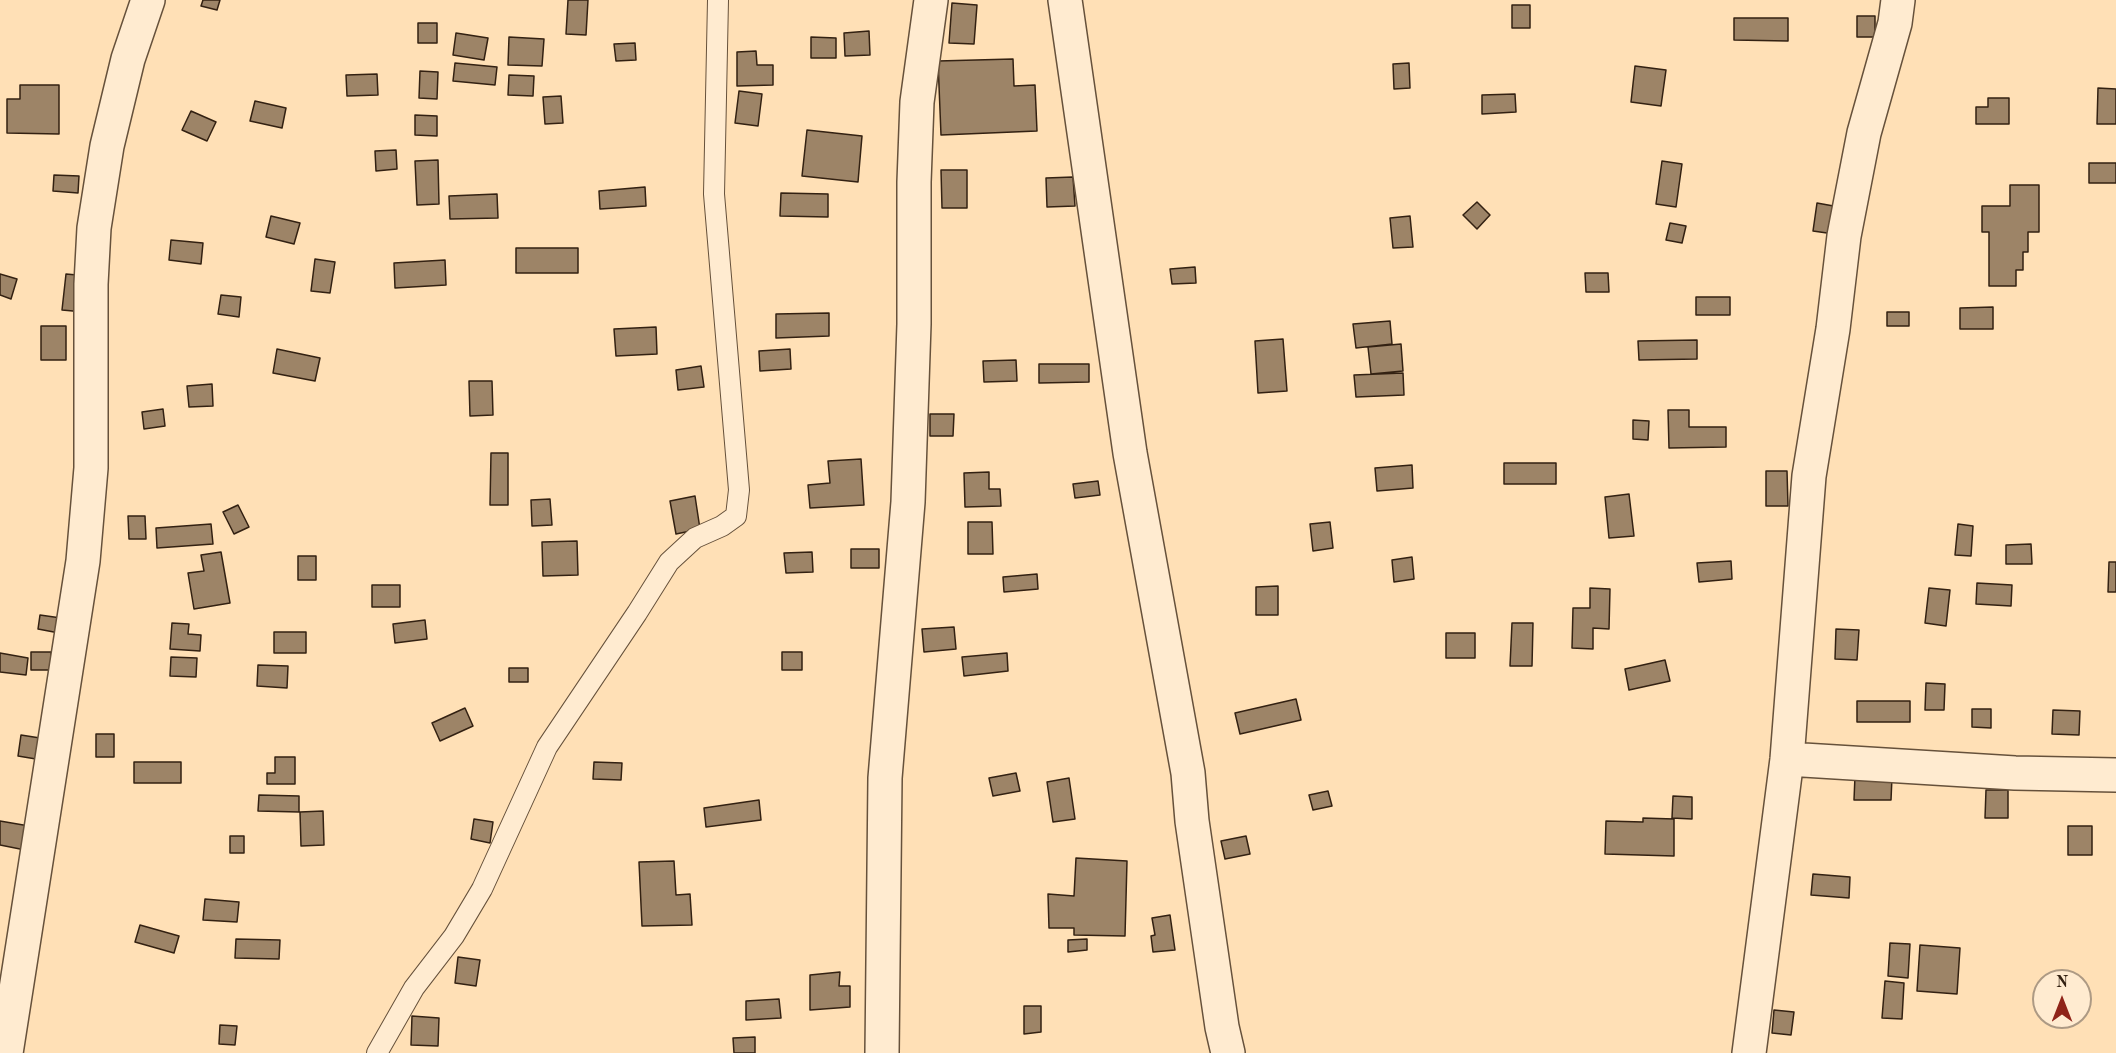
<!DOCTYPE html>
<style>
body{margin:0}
#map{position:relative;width:2116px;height:1053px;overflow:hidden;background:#ffe0b6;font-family:"Old Standard TT",serif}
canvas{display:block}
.north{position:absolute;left:2032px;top:969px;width:60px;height:60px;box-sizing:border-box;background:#ffebd0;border:2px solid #ad9a84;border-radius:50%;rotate:0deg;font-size:16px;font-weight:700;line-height:24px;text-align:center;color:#332112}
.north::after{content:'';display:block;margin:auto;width:21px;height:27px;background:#8f2418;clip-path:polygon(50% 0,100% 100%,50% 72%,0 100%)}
</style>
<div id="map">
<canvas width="2116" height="1053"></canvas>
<div class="north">N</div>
</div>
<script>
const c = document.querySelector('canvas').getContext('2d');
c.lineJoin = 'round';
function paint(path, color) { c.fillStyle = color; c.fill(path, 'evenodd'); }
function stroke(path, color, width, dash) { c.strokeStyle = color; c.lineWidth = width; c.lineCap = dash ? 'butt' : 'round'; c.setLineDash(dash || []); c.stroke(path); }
const building = new Path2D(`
 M203 0H220L217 10 201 6Z
 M568 0H588L586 35 566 34Z
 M952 3 977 5 974 44 949 43Z
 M1512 5H1530V28H1512Z
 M1857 16H1875V37H1857Z
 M1734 18H1788V41L1734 40Z
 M418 23H437V43H418Z
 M869 31 870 55 845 56 844 33Z
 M456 33 488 38 484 60 453 55Z
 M509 37 544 39 542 66 508 65Z
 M811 37 836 38V58H811Z
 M635 43 636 60 616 61 614 44Z
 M756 51 757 65H773V85L737 86V52Z
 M1013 59 1014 86 1035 85 1037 131 941 135 938 61Z
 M455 63 497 67 495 85 453 81Z
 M1409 63 1410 88 1394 89 1393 64Z
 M1635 66 1666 70 1661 106 1631 102Z
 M420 71 438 72 437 99 419 98Z
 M377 74 378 95 347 96 346 75Z
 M509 75 534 76 533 96 508 95Z
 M20 85H59V134L7 133V99H20Z
 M2098 88 2116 89V124H2097Z
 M739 91 762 94 758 126 735 123Z
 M1515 94 1516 112 1482 114V95Z
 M561 96 563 123 545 124 543 97Z
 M1988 98H2009V124H1976V107H1988Z
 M255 101 286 108 282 128 250 121Z
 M191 111 216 122 207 141 182 130Z
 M415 115 437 116V136L415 135Z
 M807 130 862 136 858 182 802 176Z
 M396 150 397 169 376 171 375 151Z
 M438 160 439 204 417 205 415 161Z
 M1662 161 1682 164 1676 207 1656 204Z
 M2089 163H2116V183H2089Z
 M941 170H967V208H942Z
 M54 175 79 176 78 193 53 191Z
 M1073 177 1075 206 1047 207 1046 178Z
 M2010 185H2039V232H2028V252H2023V270H2016V286H1989V232H1982V206H2010Z
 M645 187 646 206 600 209 599 191Z
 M781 193 828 194V217L780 216Z
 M497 194 498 218 450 219 449 196Z
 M1477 202 1490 215 1477 229 1463 215Z
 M1817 203 1839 207 1834 234 1813 231Z
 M271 216 300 223 294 244 266 237Z
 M1410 216 1413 247 1393 248 1390 218Z
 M1670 223 1686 226 1682 243 1666 240Z
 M171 240 203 243 201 264 169 260Z
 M516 248H578V273H516Z
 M315 259 335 262 330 293 311 291Z
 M445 260 446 285 395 288 394 263Z
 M1195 267 1196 283 1172 284 1170 269Z
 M1585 273H1608L1609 292H1586Z
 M0 274 17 279 11 299 0 295Z
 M66 274 88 276 84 312 62 310Z
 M221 295 241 297 239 317 218 314Z
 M1696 297H1730V315H1696Z
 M1993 307V329H1960V308Z
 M1887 312H1909V326H1887Z
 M829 313V336L776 338V314Z
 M1390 321 1392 344 1356 348 1353 324Z
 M41 326H66V360H41Z
 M656 327 657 354 616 356 614 329Z
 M1283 339 1287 391 1258 393 1255 341Z
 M1697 340V359L1639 360 1638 341Z
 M1401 344 1403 371 1371 374 1368 347Z
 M277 349 320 358 315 381 273 373Z
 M790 349 791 369 760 371 759 351Z
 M1016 360 1017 381 984 382 983 361Z
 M1039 364H1089V382L1039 383Z
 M701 366 704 387 678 390 676 370Z
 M1403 373 1404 395 1356 397 1354 375Z
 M469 381H492L493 415 470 416Z
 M212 384 213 406 189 407 187 386Z
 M163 409 165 426 144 429 142 412Z
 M1668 410H1689V427H1726V447L1669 448Z
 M930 414H954L953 436H930Z
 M1633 420 1649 421 1648 440 1633 439Z
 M491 453H508V505H490Z
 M861 459 864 505 810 508 808 485 830 483 828 461Z
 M1504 463H1556V484H1504Z
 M1412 465 1413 488 1377 491 1375 468Z
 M1766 471H1787L1788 506H1766Z
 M989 472V489H1000L1001 506 965 507 964 473Z
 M1098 481 1100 495 1075 498 1073 484Z
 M1629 494 1634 536 1609 538 1605 497Z
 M695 496 700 529 676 534 670 501Z
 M550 499 552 525 532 526 531 500Z
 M238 505 249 527 234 534 223 512Z
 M128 516H145L146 539H129Z
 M968 522H992L993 554H968Z
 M1330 522 1333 548 1313 551 1310 524Z
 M211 524 213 544 157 548 156 528Z
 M1958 524 1973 526 1971 556 1955 555Z
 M577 541 578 575 543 576 542 542Z
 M2031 544 2032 564H2006V545Z
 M851 549H879V568H851Z
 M221 552 230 603 194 609 188 573 204 571 201 555Z
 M812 552 813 572 786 573 784 553Z
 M298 556H316V580H298Z
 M1412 557 1414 579 1394 582 1392 560Z
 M1731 561 1732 579 1699 582 1697 563Z
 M2109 562H2116V592H2108Z
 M1037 574 1038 589 1004 592 1003 577Z
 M1977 583 2012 585 2011 606 1976 604Z
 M372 585H400V607H372Z
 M1278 586V615H1256V587Z
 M1590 588 1610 589 1609 629 1593 628V649L1572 648 1573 608H1590Z
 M1929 588 1950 590 1946 626 1925 623Z
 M40 615 61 618 59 633 38 629Z
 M425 620 427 639 395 643 393 624Z
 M172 623 189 624 188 634 201 635 200 651 170 649Z
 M1512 623H1533L1532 666H1510Z
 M954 627 956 649 924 652 922 629Z
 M1836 629 1859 630 1857 660 1835 659Z
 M274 632H306V653H274Z
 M1446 633H1475V658H1446Z
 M31 652H51V670H31Z
 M782 652H802V670H782Z
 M0 653 28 658 26 675 0 672Z
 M1007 653 1008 671 964 676 962 657Z
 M171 657 197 658 196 677 170 676Z
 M1665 660 1670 681 1629 690 1625 669Z
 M258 665 288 666 287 688 257 686Z
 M509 668H528V682H509Z
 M1926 683 1945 684 1944 710H1925Z
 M1296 699 1301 720 1240 734 1235 713Z
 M1857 701H1910V722H1857Z
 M465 708 473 726 440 741 432 723Z
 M1972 709H1991V728L1972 727Z
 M2053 710 2080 711 2079 735 2052 734Z
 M96 734H114V757H96Z
 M21 735 40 738 36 759 18 756Z
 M275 757H295V784H267V773H275Z
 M134 762H181V783H134Z
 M594 762 622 763 621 780 593 779Z
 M1016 773 1020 791 993 796 989 778Z
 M1855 776 1892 777 1891 800H1854Z
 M1069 778 1075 819 1053 822 1047 782Z
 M1986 790H2008V818H1985Z
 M1328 791 1332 806 1313 810 1309 795Z
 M259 795 299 796V812L258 811Z
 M1673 796 1692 797V819L1672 818Z
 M759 800 761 820 706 827 704 808Z
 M323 811 324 845 301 846 300 812Z
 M1643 818 1674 819V856L1605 854 1606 821 1643 822Z
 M474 819 493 822 490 843 471 839Z
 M0 821 35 827 30 851 0 845Z
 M2068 826H2092V855H2068Z
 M230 836H244V853H230Z
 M1246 836 1250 854 1225 859 1221 841Z
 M1076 858 1127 861 1125 936 1074 935V928H1049L1048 894 1074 896Z
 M674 861 676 895 690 894 692 925 642 926 639 862Z
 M1813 874 1850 877 1849 898 1811 895Z
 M205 899 239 902 237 922 203 920Z
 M1170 915 1175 950 1153 952 1151 936 1155 935 1152 918Z
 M140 925 179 936 174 953 135 942Z
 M236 939 280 940 279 959 235 958Z
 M1087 939V950L1068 952V940Z
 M1890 943 1910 944 1908 978 1888 976Z
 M1920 945 1960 948 1957 994 1917 991Z
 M458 957 480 960 476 986 455 983Z
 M840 972 839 986H850V1007L810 1010V975Z
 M1885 981 1904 983 1902 1019 1882 1018Z
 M779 999 781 1018 746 1020V1001Z
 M1024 1006H1041V1032L1024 1034Z
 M1774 1010 1794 1012 1791 1035 1772 1033Z
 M412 1016 439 1018 438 1046 411 1045Z
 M220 1025 237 1026 235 1045 219 1044Z
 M755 1037V1053H734L733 1038Z`);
paint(building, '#9d8467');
stroke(building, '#332112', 1.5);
const lane = new Path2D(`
 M377 1053 414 988 454 936 482 889 547 747 637 613 669 562 695 538 722 526 736 516 739 490 714 194 718 0`);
const street = new Path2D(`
 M1065 0 1130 453 1188 773 1192 821 1222 1027 1228 1053
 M1787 759 2015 773 2116 775
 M6 1053 83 561 91 468V284L94 228 107 146 128 59 148 0
 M882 1053 885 778 908 502 914 324V182L917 102 931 0
 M1749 1053 1787 759 1809 476 1833 329 1844 236 1864 133 1895 23 1898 0`);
stroke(lane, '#66513b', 22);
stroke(street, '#66513b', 36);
stroke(lane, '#ffebd0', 20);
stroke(street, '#ffebd0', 33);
</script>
